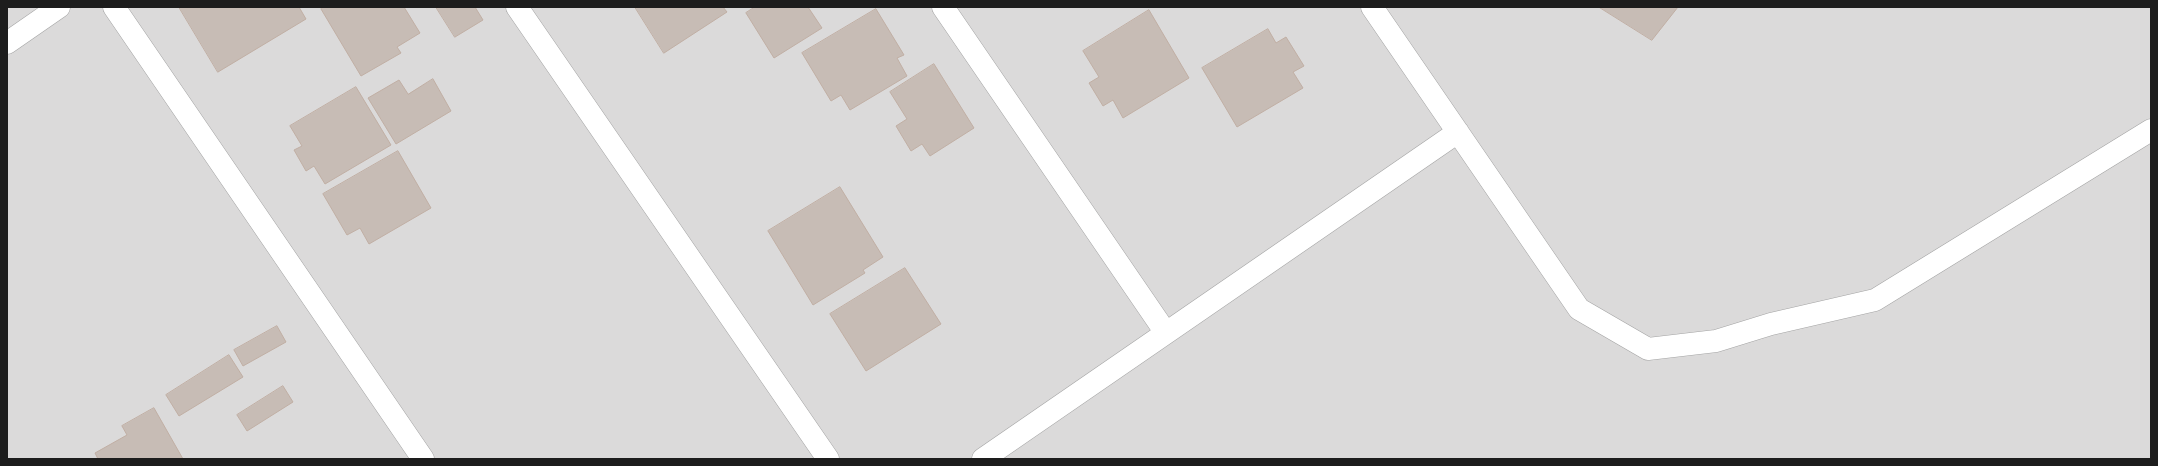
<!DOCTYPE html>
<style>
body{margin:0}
#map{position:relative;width:2158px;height:466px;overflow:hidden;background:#efeae2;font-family:"PT Sans Narrow",sans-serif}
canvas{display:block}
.frame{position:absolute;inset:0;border:8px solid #1d1d1d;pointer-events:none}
</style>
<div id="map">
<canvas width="2158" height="466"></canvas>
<div class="frame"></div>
</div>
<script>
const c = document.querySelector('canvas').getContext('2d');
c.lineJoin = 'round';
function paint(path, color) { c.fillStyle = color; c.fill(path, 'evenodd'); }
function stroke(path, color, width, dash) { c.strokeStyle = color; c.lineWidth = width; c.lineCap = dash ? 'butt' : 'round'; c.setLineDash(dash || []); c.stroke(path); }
paint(new Path2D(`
 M7 7H2151V459H7Z`), '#dbdada');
const building = new Path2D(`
 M179 7H299L306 19 218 72Z
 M324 7H404L420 33 397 47 401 53 361 76 321 9Z
 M436 7H475L483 20 455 37Z
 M635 7H723L727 12 664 53Z
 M755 7H808L822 28 774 58 746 13Z
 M1599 7H1678L1652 40Z
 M876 9 904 55 897 58 907 76 850 110 841 95 831 101 802 53Z
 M1149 10 1189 78 1123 118 1113 100 1103 106 1089 83 1099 77 1083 51Z
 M1268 29 1276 43 1286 37 1304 66 1293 72 1303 88 1237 127 1202 68Z
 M934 64 974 128 930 156 922 144 911 151 896 126 907 119 890 92Z
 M433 79 451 111 396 144 368 98 399 80 408 94Z
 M356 87 391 145 325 184 314 166 306 171 294 150 302 146 290 126Z
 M398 151 431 208 369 244 360 228 347 235 323 194Z
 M840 187 883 257 863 270 865 273 813 305 768 231Z
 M905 268 941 324 866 371 830 314Z
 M277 326 286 342 243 366 234 350Z
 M229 355 243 377 179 416 166 395Z
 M283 386 293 402 247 431 237 415Z
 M154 408 183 459H98L95 453 127 435 122 426Z`);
paint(building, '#c7bcb5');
stroke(building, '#c1afa4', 1);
const street = new Path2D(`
 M114 7 423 459
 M517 7 828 459
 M943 7 1166 333
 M1372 7 1579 309 1648 349 1716 341 1771 324 1875 300 2151 130
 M7 43 59 7
 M983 459 1458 132`);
stroke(street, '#a4a4a4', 23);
stroke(street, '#fff', 22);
</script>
